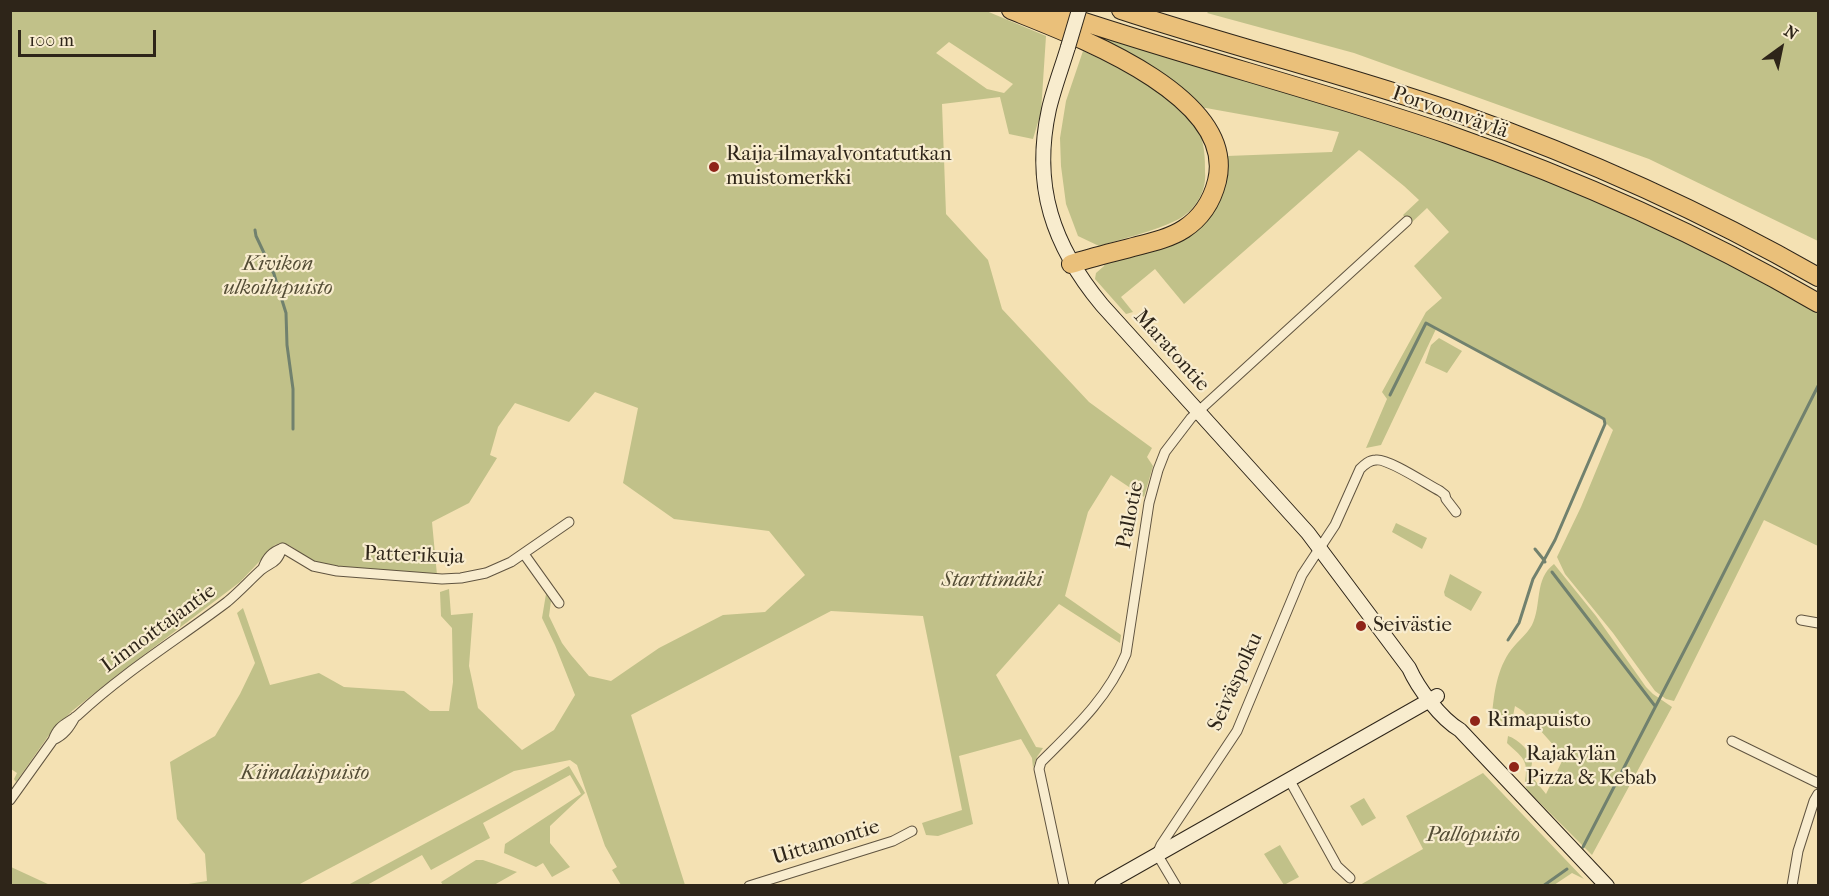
<!DOCTYPE html>
<meta charset="utf-8">
<style>
body{margin:0}
#map{position:relative;width:1829px;height:896px;overflow:hidden;background:#f4e1b3;font-family:"IM FELL French Canon",serif}
canvas{display:block}
.frame{position:absolute;inset:0;border:12px solid #2e2519;pointer-events:none}
.north{position:absolute;left:1751px;top:18px;width:60px;height:60px;-webkit-text-stroke:4px #f8ecce;paint-order:stroke;rotate:33deg;font-size:16px;font-weight:700;line-height:24px;text-align:center;color:#2e2519}
.north::after{content:'';display:block;margin:auto;width:21px;height:27px;background:#2e2519;clip-path:polygon(50% 0,100% 100%,50% 72%,0 100%)}
.scale{position:absolute;left:18px;top:30px;width:138px;height:27px;box-sizing:border-box;border:3px solid #2e2519;border-top:0;padding-left:8px;font-size:18px;line-height:21px;white-space:nowrap;color:#2e2519;-webkit-text-stroke:4px #f8ecce;paint-order:stroke}
</style>
<div id="map">
<canvas width="1829" height="896"></canvas>
<div class="frame"></div>
<div class="north">N</div>
<div class="scale">100 m</div>
</div>
<script>
const c = document.querySelector('canvas').getContext('2d');
c.lineJoin = 'round';
function paint(path, color) { c.fillStyle = color; c.fill(path, 'evenodd'); }
function stroke(path, color, width, dash) { c.strokeStyle = color; c.lineWidth = width; c.lineCap = dash ? 'butt' : 'round'; c.setLineDash(dash || []); c.stroke(path); }
function label(font, color, halo, rows, align = 'center') {
  c.font = font + ' "IM FELL French Canon",serif'; c.lineWidth = 4.5; c.setLineDash([]); c.textBaseline = 'middle'; c.strokeStyle = halo; c.fillStyle = color; for (const [text, x, y, turn = 0] of rows) {
    c.save(); c.translate(x, y); c.rotate((+turn || 0) * Math.PI / 180); c.textAlign = isNaN(turn) ? turn : align; if (halo) c.strokeText(text, 0, 0); c.fillText(text, 0, 0); c.restore();
  }
}
paint(new Path2D(`
 M984 10 1046 36 1041 112 1033 139 1009 134 1000 97 942 104 946 214 988 260 1002 309 1089 402 1152 448 1147 457 1153 466 1144 497 1111 475 1088 512 1065 596 1121 635 1120 643 1059 604 996 675 1036 747 1043 748 1037 757 1033 768 1032 758 1021 739 959 756 973 824 938 836 926 835 922 823 962 810 923 616 831 611 631 715 685 885H621L612 870 617 867 605 846 577 765 570 760 514 771 298 885H182L207 881 205 854 177 819 170 762 215 736 240 694 255 663 237 613 243 608 270 685 319 673 344 687 404 691 430 711H449L453 682 452 628 441 616 440 592 449 589 451 615 473 613 469 666 478 708 522 750 554 730 575 695 555 645 542 618 546 594 551 601 549 616 562 643 571 655 589 676 611 681 659 648 723 615 765 612 805 575 769 531 674 519 623 483 638 408 595 392 569 422 515 403 498 427 490 455 497 458 469 503 432 522 437 575C399 573 351 574 315 563 300 558 292 538 275 545L240 582 116 676 72 711 49 735 16 782 14 779 17 773 11 769V11ZM949 42 1013 84 1004 93 987 89 936 53Z
 M1209 11H1818V241L1649 159 1354 53 1207 13Z
 M1083 30 1438 140 1554 183 1648 224 1729 264 1818 313V546L1764 520 1674 701 1666 699 1655 691 1613 633 1565 574 1557 557 1581 507 1613 430 1601 418 1436 329 1381 445 1366 448 1387 399 1382 392 1426 312 1442 298 1414 266 1449 232 1427 208 1410 224 1403 215 1419 200 1404 186 1362 152 1359 150 1184 304 1155 269 1121 297 1133 312 1126 314 1095 279 1096 273 1104 266 1105 262 1150 246 1217 195 1227 156 1332 152 1339 132 1206 108H1197Z
 M1083 51C1119 68 1179 95 1198 131 1205 143 1205 159 1205 172 1207 191 1195 211 1177 220 1155 231 1122 239 1099 246L1078 236 1066 204 1061 166 1060 138 1066 101Z
 M1439 338 1462 351 1447 373 1425 363 1431 345Z
 M1396 523 1427 538 1422 549 1392 532Z
 M1554 564 1596 616 1646 687 1653 694 1672 707 1592 855 1528 791C1523 783 1526 780 1526 771 1527 758 1515 751 1507 743L1508 736C1518 739 1532 752 1532 763 1532 767 1529 770 1529 773L1546 794 1564 757 1523 711 1515 706 1511 726 1508 728 1503 722 1492 716C1494 693 1497 669 1511 650 1518 641 1527 634 1532 625 1542 605 1534 579 1554 564Z
 M1450 574 1482 592 1471 611 1445 596 1444 592Z
 M569 766 585 793 550 826V843L570 867 552 877 543 863 536 867 504 853 505 844 581 794 570 775 483 823 490 838 431 870 422 855 367 885H348Z
 M1483 773 1584 879 1572 873 1554 885H1360L1423 849 1406 816Z
 M1364 798 1376 818 1362 826 1350 806Z
 M1280 845 1299 877 1284 885 1264 854Z
 M476 860H483L517 872 494 885H443L441 882Z
 M11 867 50 885H11Z`), '#c1c189');
stroke(new Path2D(`
 M255 230 256 236 274 274 279 291
 M281 297 286 313 287 345 293 389V429
 M1390 395 1426 323 1604 419 1605 424 1555 540 1544 560 1545 562
 M1552 572 1655 706
 M1508 640 1519 623 1533 579 1544 560 1535 549
 M1583 847 1695 630 1818 386
 M1543 886 1567 869`), '#71816e', 3);
const street = new Path2D(`
 M524 554 559 603
 M263 568C267 557 272 552 283 548L313 566 337 571 442 579 461 578 486 573 511 562 569 522
 M1801 620 1818 623
 M53 740C64 735 69 728 75 717
 M1732 741 1818 783
 M1290 781 1337 866 1350 878
 M10 800 53 740C59 724 66 725 78 715 124 672 178 639 227 602 239 592 249 581 261 570 271 562 277 564 282 548
 M749 886 893 841 912 831
 M1064 886 1039 769 1041 762C1074 729 1108 698 1126 654L1149 503 1158 470 1165 452 1191 418 1407 221
 M1176 886 1157 854 1161 845 1237 731 1302 575 1335 525 1360 469C1364 465 1369 460 1376 460 1388 458 1428 485 1440 491L1445 495 1446 499 1456 512
 M1792 886 1798 851 1814 801 1818 794`);
const secondary = new Path2D(`
 M1068 47C1062 67 1054 88 1049 109 1032 186 1053 246 1102 305L1308 533 1409 668C1418 688 1440 718 1460 730L1607 886
 M1102 886 1437 696`);
const highway = new Path2D(`
 M1011 10C1073 35 1238 95 1217 181 1212 201 1201 218 1184 229 1170 238 1153 242 1137 246 1115 252 1093 257 1071 264
 M1048 10C1180 55 1315 89 1447 134 1576 179 1701 235 1818 303
 M1121 10C1233 47 1348 75 1460 114 1584 158 1704 212 1818 277`);
stroke(street, '#605440', 11);
stroke(secondary, '#2e2519', 16);
stroke(highway, '#2e2519', 20);
stroke(street, '#f8ecce', 9);
stroke(secondary, '#f8ecce', 14);
stroke(highway, '#eac07a', 18);
const secondaryBridge = new Path2D(`
 M1068 47 1079 10`);
stroke(secondaryBridge, '#2e2519', 16, []);
stroke(secondaryBridge, '#f8ecce', 14);
for (const [x, y, r, color] of [
 [714,167,6,"#8f2418"],
 [1361,626,6,"#8f2418"],
 [1475,721,6,"#8f2418"],
 [1514,767,6,"#8f2418"]
]) { const dot = new Path2D(); dot.arc(x, y, r, 0, 2 * Math.PI); c.fillStyle = color; c.fill(dot); stroke(dot, '#f8ecce', 2); }
label('21px', '#2e2519', '#f8ecce', [
 ["Porvoonväylä",1450,113,19],
 ["Maratontie",1171,351,48],
 ["Pallotie",1131,515,-79],
 ["Patterikuja",414,556,2],
 ["Linnoittajantie",159,629,-36],
 ["Seiväspolku",1236,682,-66],
 ["Uittamontie",826,843,-17]
]);
label('21px', '#2e2519', '#f8ecce', [
 ["Raija-ilmavalvontatutkan",726,155],
 ["muistomerkki",726,179],
 ["Seivästie",1373,626],
 ["Rimapuisto",1487,721],
 ["Rajakylän",1526,755],
 ["Pizza & Kebab",1526,779]
], 'left');
label('italic 21px', '#534c35', '#f8ecce', [
 ["Kivikon",278,265],
 ["ulkoilupuisto",278,289],
 ["Starttimäki",992,581],
 ["Kiinalaispuisto",305,774],
 ["Pallopuisto",1473,836]
]);
</script>
